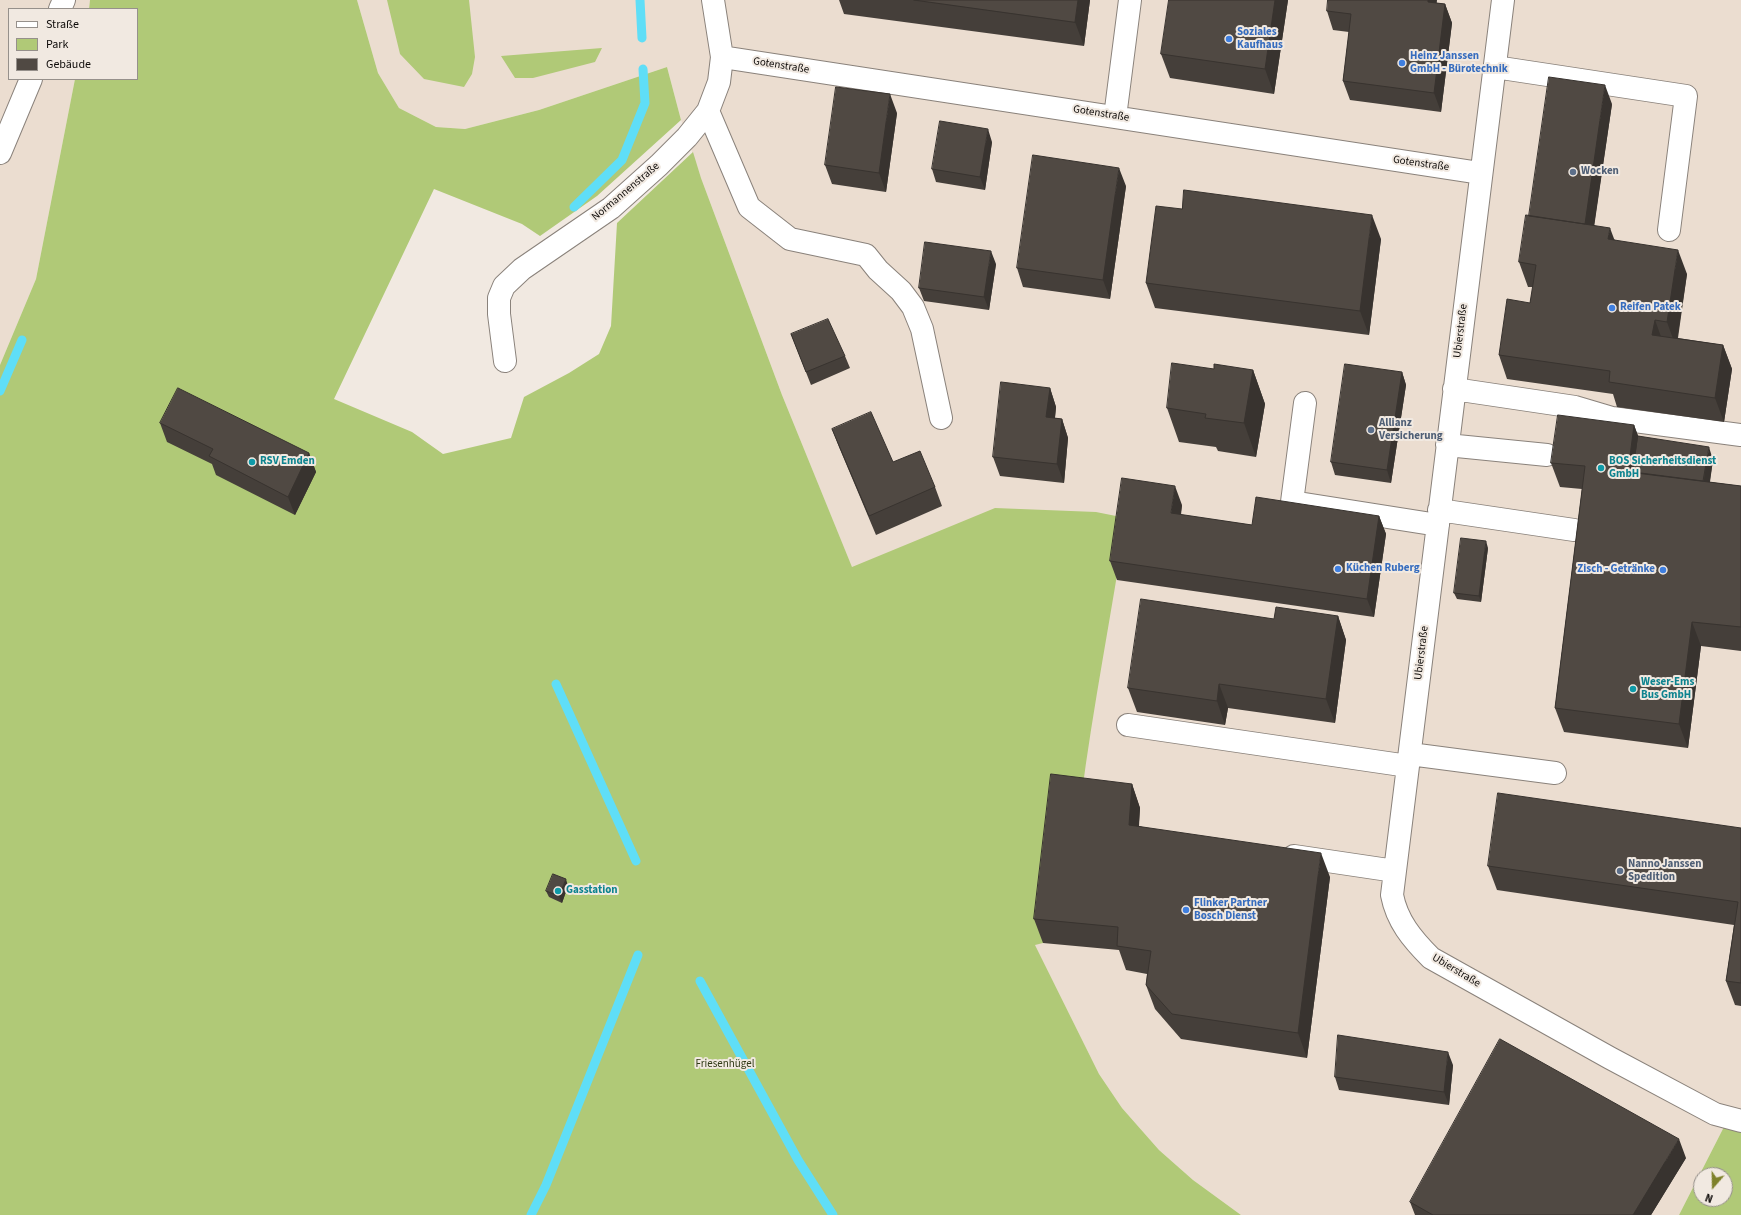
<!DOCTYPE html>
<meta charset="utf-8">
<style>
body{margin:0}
#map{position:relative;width:1741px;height:1215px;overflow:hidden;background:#f1e9e1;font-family:"Source Sans 3",sans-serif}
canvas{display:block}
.legend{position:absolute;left:8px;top:8px;width:130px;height:72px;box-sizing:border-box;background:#f1e9e1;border:1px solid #96908b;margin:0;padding:5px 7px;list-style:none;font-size:12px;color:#0e0b09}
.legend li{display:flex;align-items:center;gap:8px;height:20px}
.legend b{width:20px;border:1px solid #96908b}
.north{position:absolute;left:1693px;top:1167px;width:40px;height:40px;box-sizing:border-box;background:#f1e9e1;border:1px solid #96908b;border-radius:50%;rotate:200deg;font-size:11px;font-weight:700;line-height:16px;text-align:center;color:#0e0b09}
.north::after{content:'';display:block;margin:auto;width:14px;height:18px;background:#7e812b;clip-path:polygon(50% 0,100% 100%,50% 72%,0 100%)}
</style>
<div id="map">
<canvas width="1741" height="1215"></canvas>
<ul class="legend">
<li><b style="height:5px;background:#fff"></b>Straße</li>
<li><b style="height:11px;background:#b0c977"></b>Park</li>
<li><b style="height:11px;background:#504943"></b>Gebäude</li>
</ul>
<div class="north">N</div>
</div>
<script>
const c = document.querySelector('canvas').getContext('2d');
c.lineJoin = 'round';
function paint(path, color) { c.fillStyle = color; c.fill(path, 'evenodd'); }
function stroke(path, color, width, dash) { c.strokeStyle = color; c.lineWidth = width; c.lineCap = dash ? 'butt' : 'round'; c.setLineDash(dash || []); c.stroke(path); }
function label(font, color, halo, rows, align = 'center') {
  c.font = font + ' "Source Sans 3",sans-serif'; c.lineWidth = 4; c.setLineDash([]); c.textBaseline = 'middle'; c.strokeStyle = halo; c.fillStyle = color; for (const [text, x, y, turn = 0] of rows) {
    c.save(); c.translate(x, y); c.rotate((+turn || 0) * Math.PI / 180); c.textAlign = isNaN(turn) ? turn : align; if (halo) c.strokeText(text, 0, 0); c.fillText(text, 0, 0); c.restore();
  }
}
paint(new Path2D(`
 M0 0H90L89 9H9V79H75L36 279 0 365Z
 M357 0H1741V1121L1728 1119 1679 1215H1241L1193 1180 1159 1150 1122 1108 1099 1074 875 624 782 395 701 178 681 120 667 67 539 110 465 129 436 127 399 108 378 73Z`), '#ebddd0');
paint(new Path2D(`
 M90 0H357L378 73 399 108 436 127 465 129 539 110 667 67 681 120 597 196 540 236 522 224 434 189 334 399 412 432 443 454 511 438 524 397 569 373 599 354 611 326 617 223 693 152 701 178 782 395 852 567 995 508 1096 512 1126 518C1112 612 1093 706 1081 800L1060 798 1043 943 1035 945 1099 1074 1122 1108 1159 1150 1193 1180 1241 1215H0V365L36 279 75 79H137V9H89Z
 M387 0H469L475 57 472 74 464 87 424 79 400 54Z
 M602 48 595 62 533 78H515L501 56Z
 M1728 1119 1741 1121V1215H1679ZM1701 1175H1725V1199H1701Z`), '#b0c977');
stroke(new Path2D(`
 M640 0 642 38
 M574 207 622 160 645 103 643 69
 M0 391 22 340
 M556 684 636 861
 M700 981 798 1160 833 1215
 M531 1215 546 1185 638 955`), '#5fdef7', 9);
const minor = new Path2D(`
 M1503 0 1392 895C1397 921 1412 939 1431 958L1610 1058 1715 1114 1741 1121
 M60 9 64 0
 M722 57 1480 173
 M1495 67 1686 96 1669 230
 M708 111 749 207 790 239 866 255 878 270 901 291 913 307 922 329 941 418
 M1115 117 1130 0
 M0 153 31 79
 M505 361 499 314V298L504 286 522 269 611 208 659 165 687 137 708 111 719 82 722 57 713 0
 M1454 389 1575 407 1612 418 1741 435
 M1305 403 1292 502 1438 525
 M1447 445 1547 455
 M1439 510 1574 530
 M1128 725 1408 766
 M1410 754 1555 773
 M1294 856 1395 871`);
stroke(minor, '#8a827b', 24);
stroke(minor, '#fff', 22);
paint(new Path2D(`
 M839 0H1090L1084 46 844 14Z
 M1169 0H1288L1274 94 1170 78 1161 54Z
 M1437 3 1445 4 1452 23 1441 112 1350 100 1343 81 1349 32 1333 30 1327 11Z
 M1612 104 1594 225 1615 240 1687 274 1678 338 1723 345 1732 369 1724 422 1617 407 1613 394 1507 379 1499 355 1530 303 1533 287H1528L1519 262 1529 216Z
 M897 113 886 192 832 184 825 165Z
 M992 142 985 190 936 182 932 169Z
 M1126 186 1110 299 1023 287 1017 268Z
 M1182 209 1381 239 1369 335 1155 308 1146 283Z
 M996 264 989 310 924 301 919 288Z
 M791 334 845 356 850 368 811 385Z
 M1214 369 1253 370 1265 404 1256 457 1218 451 1216 447 1179 442 1167 408Z
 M1402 372 1406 385 1391 483 1335 475 1331 462Z
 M1050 388 1056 407 1055 418 1062 419 1068 438 1064 483 1000 476 993 457Z
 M160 423 309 453 316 472 295 515 216 475 212 464 167 442Z
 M1634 425 1638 436 1713 460 1710 482 1741 486V651L1701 646 1688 748 1564 732 1555 708 1582 489 1560 487 1551 463Z
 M832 429 893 462 935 487 942 506 876 535 839 447Z
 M1182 505 1181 515 1252 525 1379 516 1386 534 1374 617 1117 580 1110 561Z
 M1488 548 1481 602 1457 599 1454 593Z
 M1338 616 1346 640 1335 723 1228 708 1225 725 1137 712 1128 688 1274 619Z
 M1132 784 1140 808 1139 826 1330 877 1307 1058 1181 1039 1155 1009 1146 985 1147 974 1126 970 1119 950 1043 943 1034 919Z
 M1741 828V1006L1735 1005 1726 981 1734 925 1497 890 1488 866Z
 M568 886 562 903 549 897 546 891Z
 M1453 1065 1449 1105 1339 1090 1335 1077Z
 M1686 1158 1651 1215H1415L1410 1202Z`), '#453f3a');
paint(new Path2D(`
 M1078 0H1090L1084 46 1075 22Z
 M1275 0H1288L1274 94 1265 69Z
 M1428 0H1437L1435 21 1428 2Z
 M1445 4 1452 23 1441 112 1434 93Z
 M1605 85 1612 104 1591 248 1584 229Z
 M890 94 897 113 886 192 879 173Z
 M988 129 992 142 985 190 980 177Z
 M1119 168 1126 186 1110 299 1103 280Z
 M1372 215 1381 239 1369 335 1360 311Z
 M1610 228 1619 252 1608 239Z
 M1678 250 1687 274 1676 347 1667 322Z
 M991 251 996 264 989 310 984 297Z
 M1655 320 1664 345 1652 335Z
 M1723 345 1732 369 1724 422 1715 398Z
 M1253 370 1265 404 1256 457 1244 423Z
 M1402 372 1406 385 1391 483 1387 470Z
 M1050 388 1056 407 1053 436 1046 417Z
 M1062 419 1068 438 1064 483 1057 464Z
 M1634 425 1643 449 1638 484 1628 472Z
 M1709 447 1713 460 1706 505 1702 492Z
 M309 453 316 472 295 515 288 497Z
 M1175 486 1182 505 1178 532 1171 513Z
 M1379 516 1386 534 1374 617 1367 599Z
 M1486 541 1488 548 1481 602 1479 596Z
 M1338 616 1346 640 1335 723 1326 699Z
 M1692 622 1701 646 1688 748 1679 724Z
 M1219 684 1228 708 1225 725 1217 701Z
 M1132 784 1140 808 1137 849 1129 825Z
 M1321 853 1330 877 1307 1058 1298 1033Z
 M566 879 568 886 562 903 559 896Z
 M1448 1052 1453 1065 1449 1105 1444 1092Z
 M1679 1139 1686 1158 1651 1215H1633Z`), '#38332f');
const building = new Path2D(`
 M914 0H1078L1075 22Z
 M1169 0H1275L1265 69 1161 54Z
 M1328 0H1428V2L1445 4 1434 93 1343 81 1351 14 1327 11Z
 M1549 77 1605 85 1585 224 1529 216Z
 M836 87 890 94 879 173 825 165Z
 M940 121 988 129 980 177 932 169Z
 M1033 155 1119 168 1103 280 1017 268Z
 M1184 190 1372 215 1360 311 1146 283 1156 206 1182 209Z
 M1526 215 1610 228 1608 239 1678 250 1667 322 1655 320 1652 335 1723 345 1715 398 1609 382 1610 371 1499 355 1507 299 1530 303 1536 265 1519 262Z
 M925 242 991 251 984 297 919 288Z
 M828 319 845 356 806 372 791 334Z
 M1172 363 1214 369V364L1253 370 1244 423 1205 418 1206 414 1167 408Z
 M1345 364 1402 372 1387 470 1331 462Z
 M1001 382 1050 388 1046 417 1062 419 1057 464 993 457Z
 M178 388 309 453 288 497 209 456 213 449 160 423Z
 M871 412 893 462 920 451 935 487 869 516 832 429Z
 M1558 415 1634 425 1628 472 1741 486V627L1692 622 1679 724 1555 708 1585 466 1551 463Z
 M1638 436 1709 447 1703 481 1633 472Z
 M1122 478 1175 486 1171 513 1252 525 1256 497 1379 516 1367 599 1110 561Z
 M1461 538 1486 541 1479 596 1454 593Z
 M1141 599 1274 619 1276 607 1338 616 1326 699 1219 684 1217 701 1128 688Z
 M1051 774 1132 784 1129 825 1321 853 1298 1033 1172 1014 1146 985 1151 951 1117 946 1118 927 1034 919Z
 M1498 793 1741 828V983L1726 981 1738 902 1488 866Z
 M553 874 566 879 559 896 546 891Z
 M1338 1035 1448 1052 1444 1092 1335 1077Z
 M1500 1039 1679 1139 1633 1215H1433L1410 1202Z`);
paint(building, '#504943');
stroke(building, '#38332f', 1);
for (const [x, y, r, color] of [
 [1229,39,4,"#3f7fe0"],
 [1402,63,4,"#3f7fe0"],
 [1573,172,4,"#5c6f8a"],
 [1612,308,4,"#3f7fe0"],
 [1371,430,4,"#5c6f8a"],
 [252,462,4,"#0f9aa8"],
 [1601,468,4,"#0f9aa8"],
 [1338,569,4,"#3f7fe0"],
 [1663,570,4,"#3f7fe0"],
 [1633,689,4,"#0f9aa8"],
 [1620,871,4,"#5c6f8a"],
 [558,891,4,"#0f9aa8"],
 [1186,910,4,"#3f7fe0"]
]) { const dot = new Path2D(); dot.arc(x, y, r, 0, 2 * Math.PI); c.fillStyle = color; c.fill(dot); stroke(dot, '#f1e9e1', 1.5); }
label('bold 11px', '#366cbe', '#f1e9e1', [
 ["Soziales",1237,33],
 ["Kaufhaus",1237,46],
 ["Heinz Janssen",1410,57],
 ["GmbH - Bürotechnik",1410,70],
 ["Reifen Patek",1620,308],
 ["Küchen Ruberg",1346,569],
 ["Zisch - Getränke",1655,570,"right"],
 ["Flinker Partner",1194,904],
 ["Bosch Dienst",1194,917]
], 'left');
label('11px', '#0e0b09', '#f1e9e1', [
 ["Gotenstraße",781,66,9],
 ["Gotenstraße",1101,114,9],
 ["Gotenstraße",1421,164,8],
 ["Normannenstraße",626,192,-40],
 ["Ubierstraße",1461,331,-83],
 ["Ubierstraße",1422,653,-83],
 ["Ubierstraße",1456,971,31]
]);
label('bold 11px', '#4e5e75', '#f1e9e1', [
 ["Wocken",1581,172],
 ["Allianz",1379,424],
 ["Versicherung",1379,437],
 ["Nanno Janssen",1628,865],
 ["Spedition",1628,878]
], 'left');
label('bold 11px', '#0d838f', '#f1e9e1', [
 ["RSV Emden",260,462],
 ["BOS Sicherheitsdienst",1609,462],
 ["GmbH",1609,475],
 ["Weser-Ems",1641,683],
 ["Bus GmbH",1641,696],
 ["Gasstation",566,891]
], 'left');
label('11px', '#303a16', '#f1e9e1', [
 ["Friesenhügel",725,1065]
]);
</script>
